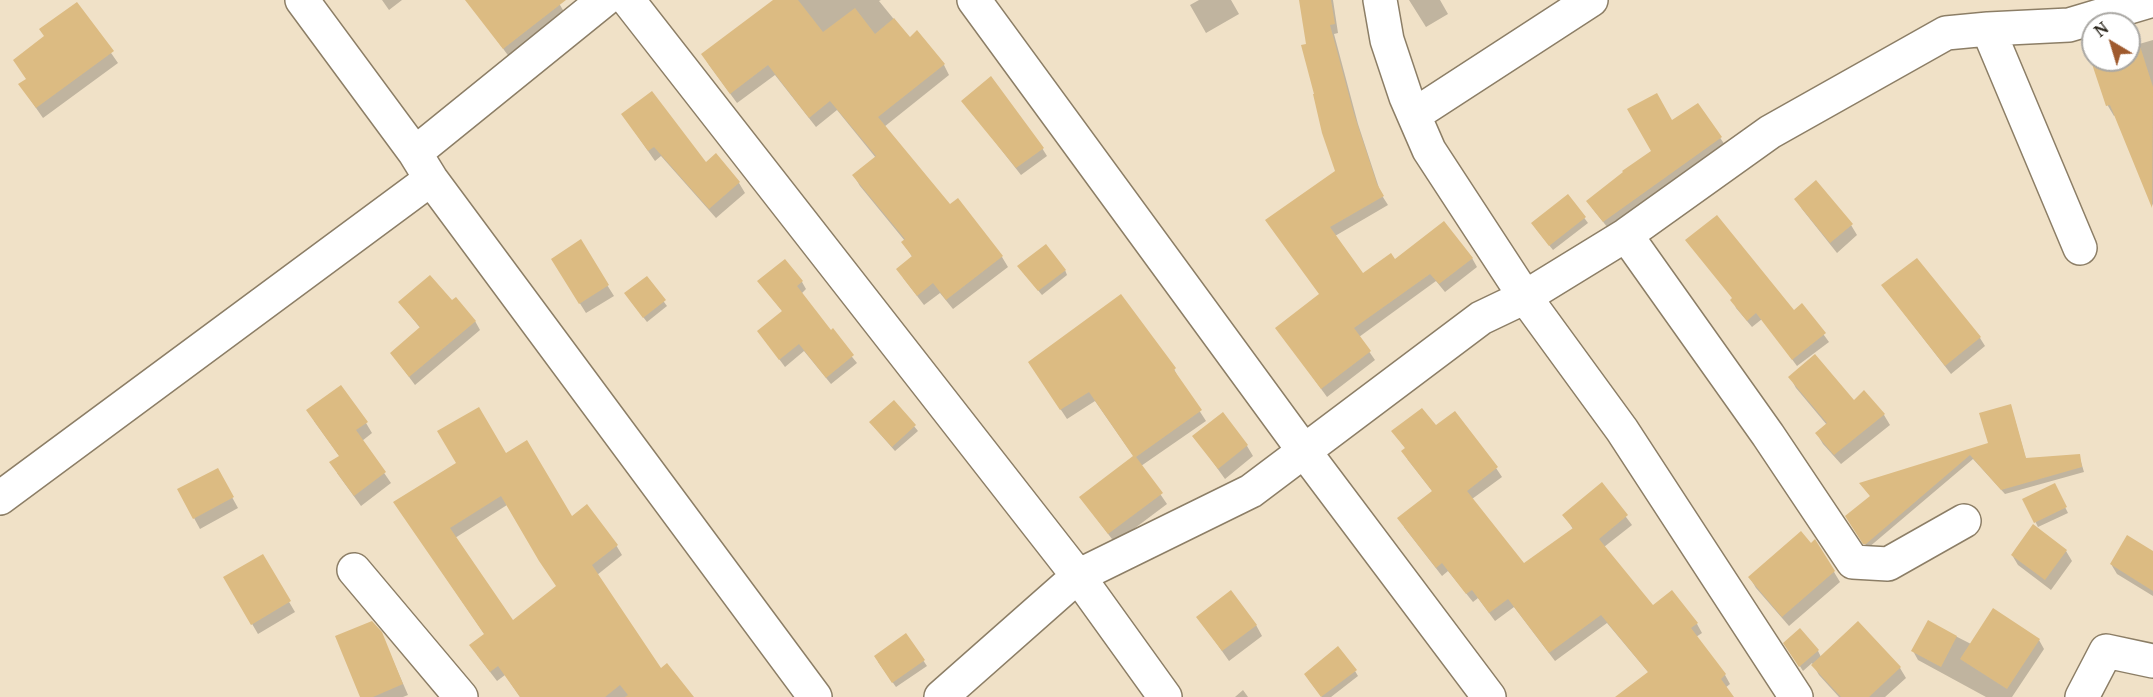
<!DOCTYPE html>
<style>
body{margin:0}
#map{position:relative;width:2153px;height:697px;overflow:hidden;background:#f0e1c7;font-family:"Noto Serif",serif}
canvas{display:block}
.north{position:absolute;left:2081px;top:12px;width:60px;height:60px;box-sizing:border-box;background:#fff;border:2px solid #a9a7a3;border-radius:50%;rotate:322deg;font-size:16px;font-weight:700;line-height:24px;text-align:center;color:#282319}
.north::after{content:'';display:block;margin:auto;width:21px;height:27px;background:#9f5a2e;clip-path:polygon(50% 0,100% 100%,50% 72%,0 100%)}
</style>
<div id="map">
<canvas width="2153" height="697"></canvas>
<div class="north">N</div>
</div>
<script>
const c = document.querySelector('canvas').getContext('2d');
c.lineJoin = 'round';
function paint(path, color) { c.fillStyle = color; c.fill(path, 'evenodd'); }
function stroke(path, color, width, dash) { c.strokeStyle = color; c.lineWidth = width; c.lineCap = dash ? 'butt' : 'round'; c.setLineDash(dash || []); c.stroke(path); }
paint(new Path2D(`
 M382 0H402L389 10Z
 M483 0H557L566 15 510 58 473 8Z
 M774 0H881L879 1 910 39 944 65 949 75 884 127 950 206 1002 257 1008 267 953 309 940 293 924 305 904 279 898 269 913 258 903 243 905 241 860 186 854 176 876 158 837 110 816 127 775 75 737 103 709 65 703 55Z
 M1199 0H1231L1239 14 1206 33 1190 5Z
 M1301 0H1333L1338 33 1334 34 1358 124 1381 194 1388 205 1335 236 1362 275 1395 261 1472 258 1477 267 1445 292 1436 281 1359 337 1375 360 1327 397 1277 328 1320 295 1337 171 1308 45Z
 M1409 0H1440L1448 14 1426 27Z
 M77 4 118 63 43 118 20 85 27 80 45 37Z
 M2153 40V206L2116 115 2114 116 2108 106 2092 59 2129 60V47Z
 M963 101 1042 148 1047 156 1021 175Z
 M1698 105 1725 145 1608 228 1592 208 1653 151 1672 122Z
 M623 115 739 183 745 193 716 218 661 156 655 161Z
 M1568 196 1588 223 1553 250 1536 229Z
 M1796 199 1851 225 1857 235 1837 253 1802 209Z
 M580 242 614 296 586 313 558 269Z
 M1065 270 1067 275 1042 295 1022 271Z
 M646 278 667 306 647 322 629 299Z
 M759 282H802L806 289 801 294 857 363 831 384 804 351 785 367 759 332 783 312Z
 M1882 285 1980 338 1985 346 1951 374Z
 M1733 299 1794 312 1802 305 1829 342 1797 366 1762 319 1752 327 1736 308Z
 M452 302 475 321 480 330 415 385 392 354 421 329 400 303Z
 M1174 369 1179 379 1206 421 1141 466 1167 504 1115 543 1087 506 1134 457 1095 401 1067 419 1036 372Z
 M1790 377 1884 415 1890 425 1841 464 1823 444 1817 434 1827 425 1796 388Z
 M894 402 918 431 895 451 874 427Z
 M2011 406 2026 459 2079 455 2084 472 2005 494 1973 459 1868 548 1849 521 1871 497 1861 484 1990 444Z
 M314 421 366 423 372 433 362 441 391 483 361 506 337 473 340 457Z
 M1435 427 1496 468 1502 477 1472 499 1523 565 1573 529 1564 515 1602 485 1632 525 1604 547 1653 607 1697 624 1702 633 1696 637 1725 675 1730 684 1725 688 1732 697H1618L1649 673 1607 623 1555 661 1514 607 1495 621 1478 598 1473 602 1448 571 1442 576 1404 527 1433 492 1408 460 1403 451 1406 449 1393 432Z
 M1194 436 1247 446 1253 456 1225 479Z
 M505 455 571 518 616 545 622 555 597 575 661 670 692 697H520L505 675 497 681 477 655 485 635 401 512ZM507 505 558 587 513 622 455 538Z
 M217 470 238 508 200 529 194 518Z
 M2054 485 2068 513 2038 527 2024 499Z
 M1811 545 1834 572 1840 582 1789 626 1756 588 1750 578Z
 M2066 551 2072 561 2051 590 2018 565 2012 555Z
 M2153 553V596L2117 574 2111 564Z
 M262 556 295 612 258 634 225 578Z
 M1198 617 1256 625 1262 636 1229 661Z
 M1928 622 1971 644 2039 640 2044 649 2012 697H1986L1918 660 1913 651Z
 M381 633 408 695 403 697H362Z
 M906 635 927 666 896 687 878 662Z
 M1785 643 1818 651 1821 657 1900 668 1906 678 1885 697H1839L1819 675 1812 663 1803 671Z
 M1355 671 1358 676 1331 697H1322L1308 679Z
 M1243 690 1248 697H1235Z`), '#0003');
paint(new Path2D(`
 M465 0H566L503 49Z
 M773 0H798L823 32 855 8 875 34 894 18 910 37 917 30 945 64 878 117 950 204 958 198 1003 256 946 300 933 283 917 296 896 269 912 256 901 242 905 239 852 175 876 156 830 101 809 118 768 65 730 94 701 54Z
 M1299 0H1331L1335 24 1330 25 1354 114 1377 184 1384 196 1330 227 1363 273 1391 253 1395 259 1444 221 1473 258 1439 284 1430 274 1354 328 1371 351 1321 389 1275 328 1319 294 1265 220 1335 171 1322 133 1313 94H1314L1301 45 1306 44Z
 M77 2 114 51 36 108 18 84 26 79 13 60 44 36 39 29Z
 M2139 43 2153 87 2152 208 2110 105 2106 106 2090 58 2093 57V60H2129V46Z
 M991 76 1044 148 1016 168 961 101Z
 M652 91 706 162 716 153 740 182 709 209 654 147 648 151 621 114Z
 M1657 93 1672 120 1698 103 1722 137 1603 222 1586 201 1623 172 1622 171 1651 151 1627 109Z
 M1816 180 1853 224 1830 243 1794 199Z
 M1568 194 1586 217 1549 246 1531 223Z
 M1717 215 1794 310 1802 303 1826 333 1792 360 1756 313 1747 321 1730 300 1732 298 1685 240Z
 M581 239 609 285 579 304 551 259Z
 M1046 244 1066 270 1038 291 1017 266Z
 M1917 258 1981 337 1945 366 1881 285Z
 M785 259 803 281 797 286 831 330 833 328 854 355 826 378 799 344 779 360 757 331 782 311 757 281Z
 M430 275 452 300 456 297 476 321 409 377 390 353 420 327 398 302Z
 M647 276 666 300 643 318 624 293Z
 M1121 294 1176 368 1174 370 1202 410 1136 457 1163 493 1108 534 1079 497 1133 456 1089 392 1060 410 1028 362Z
 M1815 354 1854 400 1864 390 1885 414 1834 455 1815 433 1827 423 1788 377Z
 M341 385 368 422 356 430 386 472 354 496 329 462 339 456 306 410Z
 M894 400 916 425 892 447 869 422Z
 M2011 404 2026 458 2080 454 2082 467 2001 490 1970 455 1866 544H1863L1845 516 1870 496 1859 483 1988 443 1979 413Z
 M479 407 506 453 527 440 572 516 587 504 618 545 592 565 661 668 667 663 694 697H625L628 695 620 685 605 697H520L498 666 490 672 469 645 484 634 393 502 456 463 437 431ZM501 496 539 561 556 586 513 620 450 528Z
 M1422 408 1436 425 1455 411 1498 467 1467 491 1524 563 1573 528 1562 515 1602 482 1628 515 1599 539 1653 605 1672 590 1698 623 1691 628 1726 674 1721 679 1734 697H1615L1648 672 1601 615 1549 653 1508 599 1489 613 1472 590 1466 594 1442 563 1436 568 1397 518 1432 491 1401 451 1405 448 1391 431Z
 M1223 412 1248 445 1218 469 1192 436Z
 M218 468 234 497 193 519 177 489Z
 M2055 483 2067 507 2034 523 2022 499Z
 M2033 524 2067 550 2045 580 2011 555Z
 M1801 531 1811 543 1815 539 1835 571 1782 617 1748 577Z
 M2127 535 2153 551V591L2110 564Z
 M263 554 291 601 251 625 223 577Z
 M1231 590 1257 625 1222 651 1196 617Z
 M1993 608 2040 639 2007 689 1960 659Z
 M1928 620 1957 636 1941 667 1911 651Z
 M372 621 382 632 403 684 373 697H360L335 636Z
 M1858 621 1901 667 1869 697H1841L1811 665Z
 M1800 628 1819 650 1799 667 1783 643Z
 M906 633 925 660 892 683 874 656Z
 M1338 646 1357 670 1321 697 1304 674Z`), '#dcbb82');
const street = new Path2D(`
 M302 0 415 153 431 179 815 697
 M628 0 1078 576 1165 697
 M974 0 1304 451 1489 697
 M1380 0 1387 40 1406 97 1429 150 1525 297 1622 430 1796 697
 M1988 29 2080 248
 M1414 115 1591 0
 M415 153 604 0
 M1626 235 1768 435 1853 562 1888 564 1964 521
 M0 498 431 179
 M354 570 461 697
 M941 697 1078 576 1251 491 1481 318 1525 297 1626 235 1770 132 1946 33 1988 29 2069 25 2153 0
 M2082 697 2106 651 2153 661`);
stroke(street, '#8c7e66', 36);
stroke(street, '#fff', 33);
</script>
